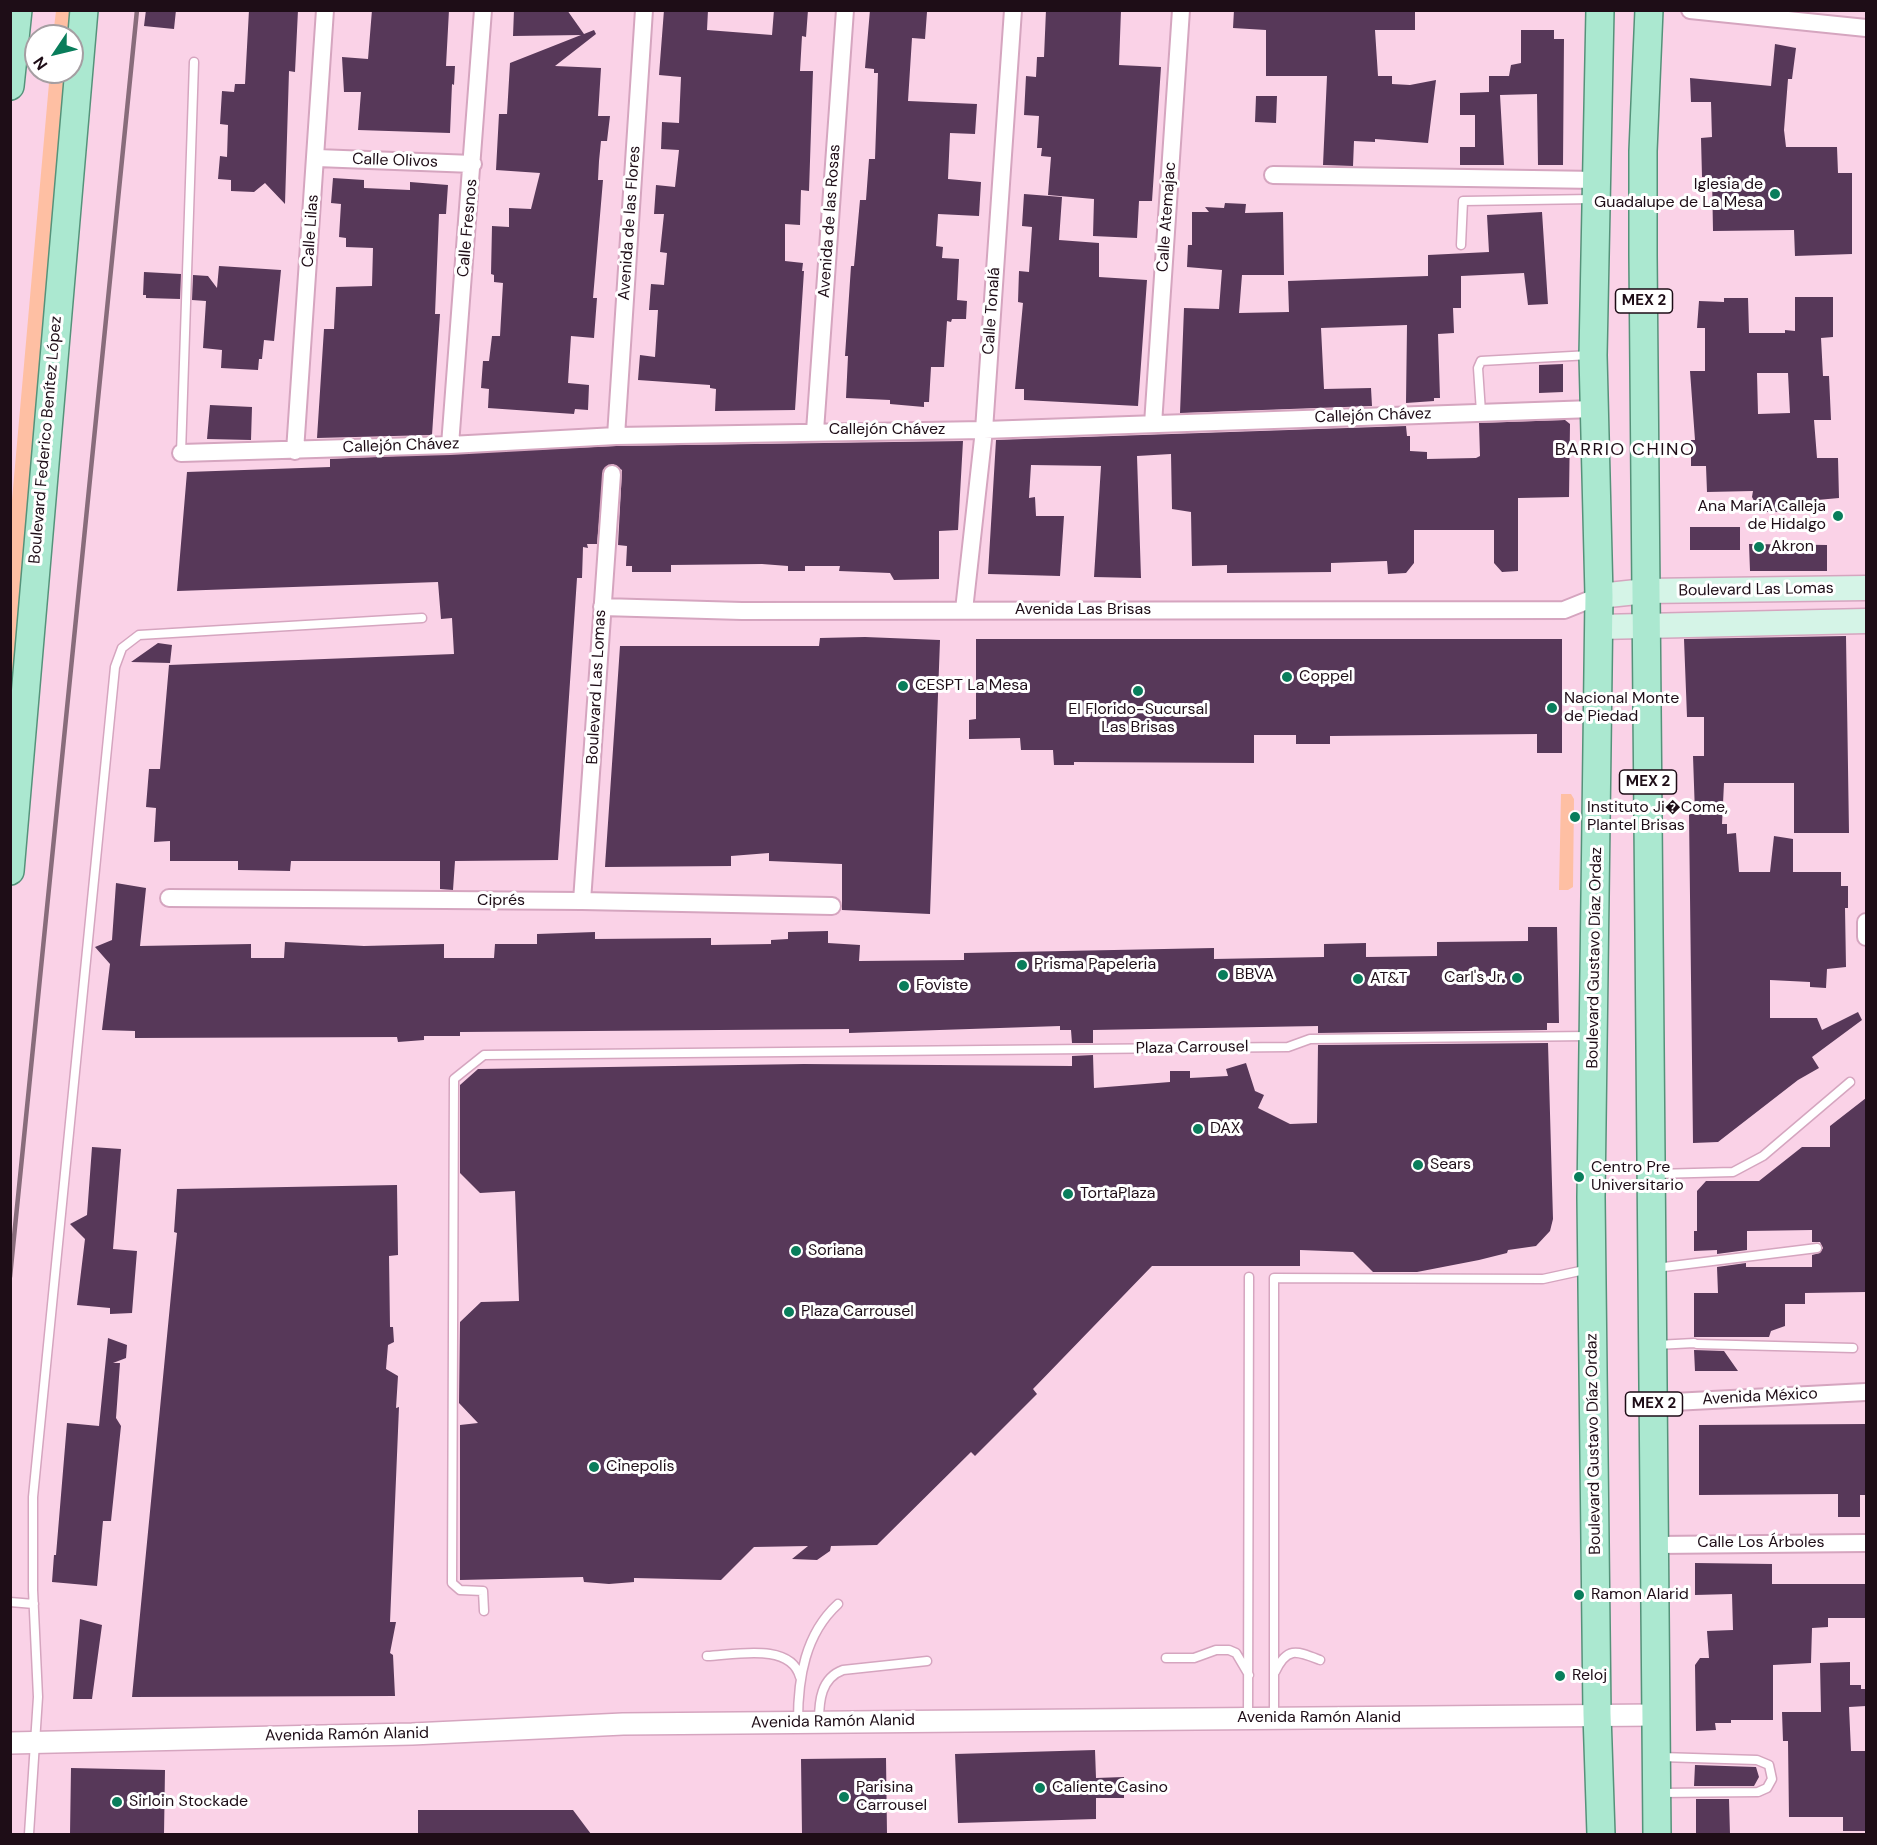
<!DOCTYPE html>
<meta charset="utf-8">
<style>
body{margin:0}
#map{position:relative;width:1877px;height:1845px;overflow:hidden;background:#fad2e7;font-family:"DM Sans",sans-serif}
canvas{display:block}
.frame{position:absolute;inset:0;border:12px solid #1e0d17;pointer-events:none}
.north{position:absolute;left:24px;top:24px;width:60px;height:60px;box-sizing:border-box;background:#fff;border:2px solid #a59ea2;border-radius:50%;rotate:235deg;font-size:16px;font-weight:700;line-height:24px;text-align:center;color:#1e0d17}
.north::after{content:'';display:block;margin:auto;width:21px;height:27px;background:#097d5b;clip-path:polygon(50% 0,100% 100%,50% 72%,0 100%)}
</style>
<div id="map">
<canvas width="1877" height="1845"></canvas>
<div class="frame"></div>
<div class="north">N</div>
</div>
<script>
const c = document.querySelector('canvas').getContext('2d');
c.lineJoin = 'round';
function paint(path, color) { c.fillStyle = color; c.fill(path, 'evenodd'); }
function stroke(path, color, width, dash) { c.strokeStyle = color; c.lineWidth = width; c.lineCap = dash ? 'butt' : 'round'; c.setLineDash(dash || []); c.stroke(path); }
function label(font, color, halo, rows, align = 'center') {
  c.font = font + ' "DM Sans",sans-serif'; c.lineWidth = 6; c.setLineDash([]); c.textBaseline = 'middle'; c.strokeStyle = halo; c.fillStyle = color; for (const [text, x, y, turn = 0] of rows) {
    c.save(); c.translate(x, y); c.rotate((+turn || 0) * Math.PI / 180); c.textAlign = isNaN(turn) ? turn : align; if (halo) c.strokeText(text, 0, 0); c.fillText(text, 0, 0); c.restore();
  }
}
paint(new Path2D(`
 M56 11H74L71 36H53Z
 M50 72H68L11 721V511Z
 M1561 794H1571L1574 799 1573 887 1568 890H1559Z`), '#febfa3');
paint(new Path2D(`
 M146 10H176L174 29 144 26Z
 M249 10H298L295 72 289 71 285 204 265 183 254 192 231 191V180L218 179 220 156 227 157 228 125 220 124 222 91 234 92 235 84H245Z
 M372 10H449L446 66H455L454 85 452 84 450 133 358 130 361 92H344L342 57 368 59Z
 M514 10H567L584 34 594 30 596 34 555 66 601 68 598 116H610L607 141H601L599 161 598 180H603L593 298H597L594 338 571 336 568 383 589 385 588 410 575 409 574 414 488 408 489 389 481 388 483 361H489L492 336H500L503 283 494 282V275L491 274 492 226 509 227V208L531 209 540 173 496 170 499 114H507L510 63 581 35 513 36Z
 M664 10H708L707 30 772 35 774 10H808L806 37 802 36 800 71H813L809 191 801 190 800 225 785 224V261L803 263 802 271H804L795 410 715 411 716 389 710 388V385L638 380 640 355 655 357 658 310H649L651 284 664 285 667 253 660 252 664 214H654L656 185 675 187 679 150 661 149 662 122 679 123 681 77 659 75Z
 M870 10 927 12 925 39 912 38 908 101 977 104 975 134 950 133 948 179 981 182 979 216 938 214 936 246 943 247 942 258 959 259 957 300 967 301 966 319H952L951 322 947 321 944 367H931L929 402H924V407L890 404V400L846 398 848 356H845L851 266H854L860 200H866L869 159H875L878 73H874V69L865 68Z
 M1046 10H1121L1119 65 1161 67 1152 201H1139L1137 238 1093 236 1094 199 1048 195 1051 157 1041 156 1042 148H1037L1039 116 1024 115 1026 76 1036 77 1037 57H1044Z
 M1234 10H1415V30H1375L1378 76H1392V84L1410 85 1436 80 1428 143 1375 139V142L1354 141 1353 166 1323 165 1327 76H1266V30L1233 28Z
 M1521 30H1554V39H1564L1563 165H1538L1537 94 1500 95 1504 165H1460V147H1475V115H1460V93L1489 92V76H1509L1511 65 1521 63Z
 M1775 44 1796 48 1792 79H1788L1784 130 1786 147H1837L1838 173H1852V254L1795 256 1794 230 1713 231 1712 177H1702L1701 138 1712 137 1711 102H1691L1690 78 1771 86Z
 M1256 96H1277L1276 123 1255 122Z
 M333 178 364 180V188L410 190V182L448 185 446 214H439L435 314H440L432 435 317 438 324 329H334L336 287 372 286 373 248 346 247V238L339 237 341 204 331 203Z
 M1024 194 1062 197 1059 240 1099 243V277L1147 280 1138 406 1024 400V389H1015L1023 303 1018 302 1019 271 1029 272 1032 227 1022 226Z
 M1225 203 1246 204 1245 213 1283 212 1284 275H1242L1239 313 1289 312 1288 281 1428 276V255L1489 252 1487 215 1542 212 1548 304 1528 305 1524 273 1461 276V308H1453L1454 333 1438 334 1440 398H1434V401L1406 403 1407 325 1321 328 1324 389 1371 388 1372 406 1180 413 1184 308 1219 309 1222 270 1187 267 1188 245H1192V212H1209L1205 207 1224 208Z
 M219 266 281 270 274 341 264 340 262 359H259L258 370 221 368 222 350 203 348 206 301 192 300 193 275 208 276 217 288Z
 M144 272 181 274 180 299 146 298V295H143Z
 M1795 297H1833V337L1821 338 1823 376H1829L1831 420H1814L1817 458H1838L1839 498 1817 500 1812 506H1792L1789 512H1760L1752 497 1753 491 1707 492 1706 466H1691V440H1695L1690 371H1705V328H1697L1699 301 1724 302V298H1748L1749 333H1785V330L1795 331ZM1757 373H1788L1790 413 1758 414Z
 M1563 364V392L1539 393V365Z
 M210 405 252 407 251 440 207 439Z
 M1565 420 1570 424 1569 497 1518 498V571L1502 572 1494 563V530H1414V563L1406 573 1388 574 1387 561 1331 563V572L1227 573V565L1192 566 1191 512 1172 509 1171 454 1137 456 1141 578 1094 577 1101 466 1031 465 1029 498 1035 497 1036 516H1064L1060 576 988 574 996 440 1406 426 1407 436H1410V451L1427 452V459L1476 458 1480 456 1479 423Z
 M963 441 958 530 939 531V579L894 580 890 573 839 571 840 566H805V571H788V566L762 564 671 565V572H632V566H626L627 546 618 545 622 470 613 464 604 468 597 544H587L588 548 583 547 582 578H577L558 860 455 861 453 890 440 889V861H291L290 871 238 870V861H170V841L154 842 156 808 146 807 149 769H160L169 665 454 654 452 618 441 619 438 582 177 591 187 472 330 467V459L616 446Z
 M1690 527H1740V550H1690Z
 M1749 544 1827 545V571H1750Z
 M1846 636 1849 833H1794V783H1724L1722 824H1727V834L1736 833 1739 872H1770L1774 836 1793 839V872H1841V886H1848V908H1845L1846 967 1827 969 1826 988 1810 987V982L1770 980V1018H1817L1822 1030 1858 1012 1862 1020 1812 1057 1819 1068 1798 1080 1718 1142 1693 1143 1689 814H1695L1693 756H1704V717H1687L1684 639Z
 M865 637 940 640 930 914 842 910V864L769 861V853L731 856V866L605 867 620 646H819L820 638Z
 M976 639H1562V753H1537V734L1330 736V744H1296V735H1254V763L1074 762V765H1054L1053 750H1021L1020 738 969 739V720L976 719Z
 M158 643 172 645 170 663 131 662Z
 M116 883 146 888 140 946 251 944V958H284L285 942 364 946 444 944V958H494L495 944H537V934L595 932V939L711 938V945L771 944V940L788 939V932L828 931V943L860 945 859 961 964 960V953L1214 948V959L1324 957V944L1366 943V957L1437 956V942L1528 941V927H1557L1559 1023H1547V1030L1318 1033V1026L1093 1030V1043H1072L1071 1030H1060V1026L849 1033V1029L460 1032V1036H424V1040L398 1042 397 1037 135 1038V1031L102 1030 110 964 95 947 112 940Z
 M1548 1043 1553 1219 1550 1231 1536 1246 1508 1250 1507 1253 1479 1260 1417 1272H1373L1353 1252 1300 1250V1266H1152L1033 1389 1037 1394 975 1456 971 1452 877 1545 831 1546 830 1551 817 1560 792 1559 808 1546 754 1547 721 1580 634 1578V1582L609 1584 584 1582 583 1577 460 1580V1425L478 1423 459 1403 460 1322 481 1302 519 1301 515 1191 480 1193 460 1173V1085L478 1069 804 1064 1072 1066V1056L1093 1055 1094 1088 1170 1082V1071H1190V1078L1228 1076 1226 1069 1246 1063 1255 1091 1264 1095 1258 1108 1290 1124 1317 1123 1318 1045Z
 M1866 1098V1292L1805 1293V1304H1785V1326L1771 1331 1769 1337H1694V1293H1718L1717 1267 1746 1263V1267H1812V1255L1820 1253 1823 1248 1820 1242H1812V1230L1747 1231V1250L1717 1254V1250L1694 1251V1231H1697V1191L1706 1181H1759L1802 1147H1830V1126Z
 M92 1147 121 1149 113 1249 137 1251 132 1313 110 1314V1308L77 1305 85 1239 70 1224 87 1215Z
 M397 1185 398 1255 389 1256 390 1327H393L394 1342 388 1345 386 1369 398 1376 396 1408 399 1407 390 1622H396L390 1653 393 1655 395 1696 132 1697 177 1233 174 1232 177 1189Z
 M108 1338 127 1345 126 1358 113 1363H120L116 1418 121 1426 111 1521H103L97 1586 52 1582 54 1555H56L67 1423 99 1426Z
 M1694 1350 1724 1351 1738 1371H1695Z
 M1866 1424V1495H1860V1517H1838V1494L1699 1495V1425Z
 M1695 1563 1772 1564V1584H1866V1618H1828V1627L1812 1628 1811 1663 1773 1665V1720H1731V1723H1715L1716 1730 1696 1731 1695 1665 1700 1658H1709L1707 1631 1733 1630 1732 1594 1695 1595Z
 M80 1619 102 1625 92 1699H73Z
 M1850 1662V1685H1861V1689H1866V1706L1849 1707 1851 1751H1866V1831H1843V1817H1789L1788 1741H1783L1782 1712H1821L1820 1663Z
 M1095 1750 1096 1778 1124 1777V1798H1096V1819L958 1823 955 1754Z
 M886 1758 887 1834H802L801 1759Z
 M1695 1765 1756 1767 1759 1777 1754 1786H1694Z
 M71 1768 165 1770 164 1834H70Z
 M1696 1799H1729L1730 1834H1696Z
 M418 1810H573L591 1834H418Z`), '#573859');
const service = new Path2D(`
 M1461 245 1463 201 1593 199
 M1481 412 1478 368 1481 361 1590 355
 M181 453 194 62
 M1655 1174 1733 1172 1763 1156 1850 1082
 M1656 1268 1817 1248
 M1697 1344 1853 1348
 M1657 1345 1694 1343
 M10 1602 34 1604
 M484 1611 483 1591 460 1590 452 1583 454 1079 484 1055 1288 1047 1310 1039 1590 1036
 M707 1656C734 1655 791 1642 800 1677
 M1166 1658H1194L1216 1650H1229L1236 1653 1249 1675
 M1275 1672C1287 1646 1297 1651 1320 1660
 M1274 1717V1278L1543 1279 1589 1269
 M1248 1718 1249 1277
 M798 1721C798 1678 805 1634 838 1604
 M819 1721C819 1701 821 1678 843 1670L927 1661
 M1660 1793 1758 1792 1767 1788 1772 1779 1769 1765 1757 1760 1661 1757
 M29 1834 38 1697 33 1590V1497L115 667 122 648 139 635 422 618`);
const minor = new Path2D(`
 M1690 10 1866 28
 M317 158 473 164
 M1273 175 1597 180
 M1153 424 1181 10
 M815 431 845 10
 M616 436 644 10
 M450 445 483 10
 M295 451 325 10
 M181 453 450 445 616 436 984 430 1593 409
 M602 607 742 611 1564 610 1599 596
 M964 610 984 430 1013 10
 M169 898 582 901 832 906
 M582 901 612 474
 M1866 922V937
 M1654 1403 1866 1392
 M1656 1545 1866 1543`);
const tertiary = new Path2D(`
 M10 1743 412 1734 623 1724 1656 1715`);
const secondary = new Path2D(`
 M1599 596 1646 591 1866 588
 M1599 627 1866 621`);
const primary = new Path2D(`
 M1600 10 1593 355 1599 596 1591 1197 1597 1714 1601 1834
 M1649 10 1643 151V255L1657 1834
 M10 86 18 10
 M10 871 84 10`);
stroke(service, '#d5a5bf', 11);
stroke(minor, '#d5a5bf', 20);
stroke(tertiary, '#d5a5bf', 24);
stroke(secondary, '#d5a5bf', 27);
stroke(primary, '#55927a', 30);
stroke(service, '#fff', 8);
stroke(minor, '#fff', 16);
stroke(tertiary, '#fff', 21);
stroke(secondary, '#d5f4e7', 24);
stroke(primary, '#abe8d0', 27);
stroke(new Path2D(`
 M10 1277 137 10`), '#886c7b', 4.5);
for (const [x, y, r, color] of [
 [1775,194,6,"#097d5b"],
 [1838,516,6,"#097d5b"],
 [1759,547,6,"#097d5b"],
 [1287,677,6,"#097d5b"],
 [903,686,6,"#097d5b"],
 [1138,691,6,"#097d5b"],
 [1552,708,6,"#097d5b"],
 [1575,817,6,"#097d5b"],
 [1022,965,6,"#097d5b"],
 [1223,975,6,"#097d5b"],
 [1517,978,6,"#097d5b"],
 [1358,979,6,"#097d5b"],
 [904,986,6,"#097d5b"],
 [1198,1129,6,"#097d5b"],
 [1418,1165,6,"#097d5b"],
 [1579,1177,6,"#097d5b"],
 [1068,1194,6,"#097d5b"],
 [796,1251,6,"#097d5b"],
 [789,1312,6,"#097d5b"],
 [594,1467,6,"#097d5b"],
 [1579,1595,6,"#097d5b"],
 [1560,1676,6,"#097d5b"],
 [1040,1788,6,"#097d5b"],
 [844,1797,6,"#097d5b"],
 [117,1802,6,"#097d5b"]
]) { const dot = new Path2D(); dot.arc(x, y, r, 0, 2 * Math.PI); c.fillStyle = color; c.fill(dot); stroke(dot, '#fff', 2); }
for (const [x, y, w] of [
 [1644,301,57],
 [1648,782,57],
 [1654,1404,57]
]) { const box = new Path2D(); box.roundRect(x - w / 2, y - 12, w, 24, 4.5); c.fillStyle = '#fff'; c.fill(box); stroke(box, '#1e0d17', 1.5); }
label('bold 15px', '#1e0d17', null, [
 ["MEX 2",1644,301],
 ["MEX 2",1648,782],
 ["MEX 2",1654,1404]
]);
label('16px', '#1e0d17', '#fff', [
 ["Calle Olivos",395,161,2],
 ["Calle Atemajac",1167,217,-86],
 ["Avenida de las Rosas",830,221,-86],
 ["Avenida de las Flores",630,223,-86],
 ["Calle Fresnos",468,228,-85],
 ["Calle Lilas",311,231,-86],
 ["Calle Tonalá",992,311,-86],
 ["Callejón Chávez",1373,416,-2],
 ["Callejón Chávez",887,430],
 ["Boulevard Federico Benítez López",46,440,-85],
 ["Callejón Chávez",401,446,-2],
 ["Boulevard Las Lomas",1756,590,-1],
 ["Avenida Las Brisas",1083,610],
 ["Boulevard Las Lomas",597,687,-87],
 ["Ciprés",501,901],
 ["Boulevard Gustavo Díaz Ordaz",1595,958,-89],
 ["Plaza Carrousel",1192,1048,-1],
 ["Avenida México",1760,1397,-3],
 ["Boulevard Gustavo Díaz Ordaz",1594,1444,-91],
 ["Calle Los Árboles",1761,1543],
 ["Avenida Ramón Alanid",1319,1718],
 ["Avenida Ramón Alanid",833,1722,-1],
 ["Avenida Ramón Alanid",347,1735,-1]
]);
label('16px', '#1e0d17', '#fff', [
 ["Iglesia de",1763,185,"right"],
 ["Guadalupe de La Mesa",1763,203,"right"],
 ["Ana MariA Calleja",1826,507,"right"],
 ["de Hidalgo",1826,525,"right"],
 ["Akron",1771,547],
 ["Coppel",1299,677],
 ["CESPT La Mesa",915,686],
 ["Nacional Monte",1564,699],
 ["de Piedad",1564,717],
 ["El Florido-Sucursal",1138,710,"center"],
 ["Las Brisas",1138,728,"center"],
 ["Instituto Ji�Come,",1587,808],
 ["Plantel Brisas",1587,826],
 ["Prisma Papeleria",1034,965],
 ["BBVA",1235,975],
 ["Carl's Jr.",1505,978,"right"],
 ["AT&T",1370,979],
 ["Foviste",916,986],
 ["DAX",1210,1129],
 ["Sears",1430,1165],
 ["Centro Pre",1591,1168],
 ["Universitario",1591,1186],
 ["TortaPlaza",1080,1194],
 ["Soriana",808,1251],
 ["Plaza Carrousel",801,1312],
 ["Cinepolis",606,1467],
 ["Ramon Alarid",1591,1595],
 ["Reloj",1572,1676],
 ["Parisina",856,1788],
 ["Carrousel",856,1806],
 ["Caliente Casino",1052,1788],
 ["Sirloin Stockade",129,1802]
], 'left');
c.letterSpacing = '1.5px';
label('18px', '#1e0d17', '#fff', [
 ["BARRIO CHINO",1625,450]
]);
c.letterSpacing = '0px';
</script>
